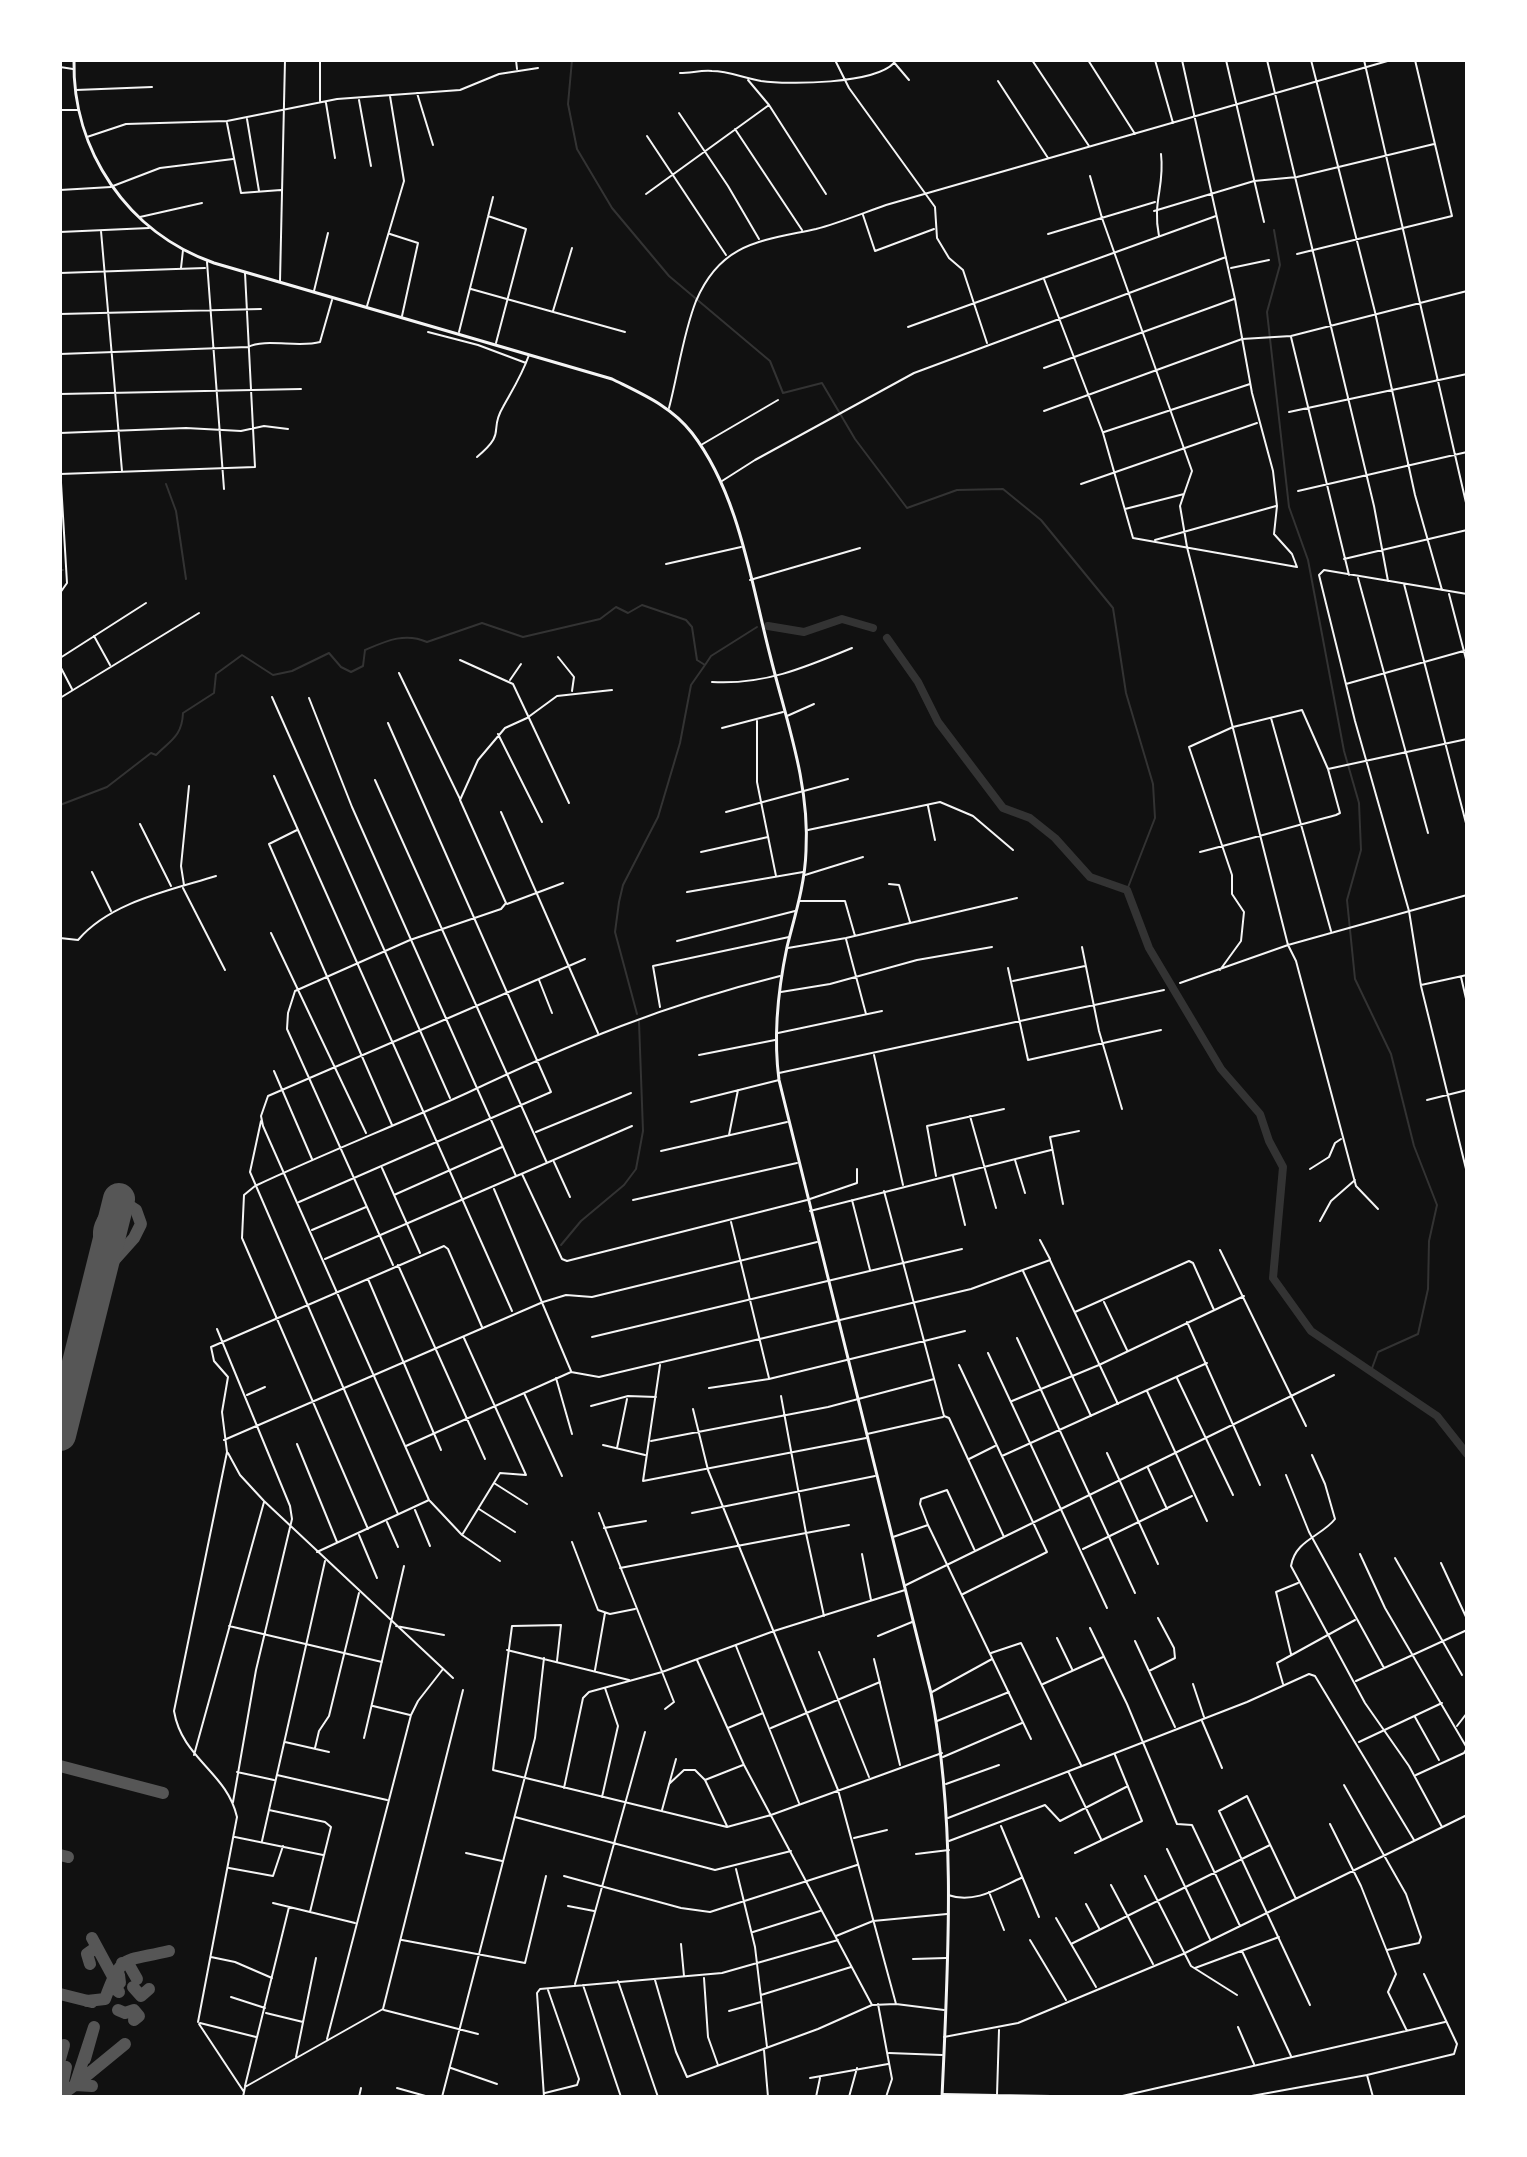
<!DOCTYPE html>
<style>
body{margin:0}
#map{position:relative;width:1527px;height:2157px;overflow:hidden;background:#111;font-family:"Roboto Condensed",sans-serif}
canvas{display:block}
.frame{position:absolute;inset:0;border:62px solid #fff;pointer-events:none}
</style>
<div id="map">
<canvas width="1527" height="2157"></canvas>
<div class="frame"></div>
</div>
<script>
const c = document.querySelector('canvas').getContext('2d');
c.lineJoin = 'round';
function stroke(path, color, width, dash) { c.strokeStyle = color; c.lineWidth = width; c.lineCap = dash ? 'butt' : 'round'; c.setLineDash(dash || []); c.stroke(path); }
stroke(new Path2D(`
 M572 60 568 104 577 149 612 208 669 276 770 361 783 393 822 383 855 439 907 508 957 490 1003 489 1041 520 1113 608 1126 693 1153 784 1155 818 1127 890
 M1274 230 1280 265 1267 312 1289 507 1308 560 1344 751 1359 803 1361 850 1347 900 1355 979 1391 1054 1414 1146 1437 1205 1429 1241 1428 1289 1418 1334 1378 1352 1371 1371
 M166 484 176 511 186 579
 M60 570H63
 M60 805 107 787 151 753 156 755C171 740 182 736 183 713L214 693 216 674 242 655 273 675 292 671 329 653 341 667 351 672 363 666 365 650C386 641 405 632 427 642L482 623 523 637 600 619 616 607 628 613 642 605 686 620 692 627 697 660 705 665 711 656 757 627
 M637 1014 615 932 619 902 623 885 658 817 680 743 691 685 705 665
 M561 1245 581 1221 624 1185 636 1169 643 1131 639 1022`), '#333', 2);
stroke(new Path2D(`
 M768 626 804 632 842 619 873 628
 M887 638 918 682 938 722 1003 808 1030 818 1055 838 1090 877 1127 890 1149 948 1221 1069 1260 1114 1269 1141 1283 1167 1273 1278 1311 1331 1437 1416 1467 1454`), '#333', 8);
stroke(new Path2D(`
 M100 1276 134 1238 141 1224 136 1210 119 1199C104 1216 90 1231 106 1252
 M60 1766 163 1793
 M60 1855 68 1857
 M92 1938 112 1975H119L120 1983 114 1988 119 1992
 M122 1963 129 1965 137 1979
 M90 1964 87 1954 94 1949 99 1951
 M133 1987 141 1996 149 1989
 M60 1994 92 2002
 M87 2001 105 1999C122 1953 123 1962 169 1951
 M118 2010 125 2013 134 2010 139 2016 134 2020
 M60 2059 64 2045
 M85 2059 94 2027 75 2085 125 2044
 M60 2096 75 2085 92 2086
 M60 2096 66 2067`), '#565656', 12);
stroke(new Path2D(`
 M60 1435 119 1199`), '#565656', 32);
stroke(new Path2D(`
 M516 60 517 69
 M835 60 849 88 935 207 937 238 949 258 963 270 987 343
 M892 60 909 80
 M1032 60 1089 146
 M1088 60 1135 134
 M1155 60 1173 123
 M1226 60 1264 222
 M1267 60 1374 506 1388 581
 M1311 60 1375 312 1415 495 1442 590
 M1364 60 1467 507
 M60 67 73 69
 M680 73C691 73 701 70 712 71 728 71 744 78 761 81 789 85 874 84 894 63
 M748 80 769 105 826 194
 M998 81 1048 158
 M76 90 152 87
 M417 93 433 145
 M359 100 371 166
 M320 101V60
 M326 103 335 158
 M60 110H78
 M679 113 728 186 759 239
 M247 119 259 191
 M227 123 241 193 281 190
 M735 129 802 230
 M647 136 726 255
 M87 137 126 124 227 121 337 99 460 90 499 74 538 68
 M1090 176 1102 218 1192 471 1184 494 1125 509
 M113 186 160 168 233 159
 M646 194 769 105
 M1154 211 1254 181 1297 177 1434 144
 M863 215 875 251 934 229
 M488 216 526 229 496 343
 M140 217 202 203
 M101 231 122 471
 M60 232 149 228
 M390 234 418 243 402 316
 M1048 234 1155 202
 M1159 236C1152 201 1165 187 1161 154
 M1297 254 1452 216 1415 60
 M207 262 224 489
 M181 268 183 250
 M1231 268 1269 260
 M60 273 205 268
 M1044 279 1103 433 1133 538 1297 567 1292 554 1274 534 1277 506 1273 471 1252 393 1235 299 1182 60
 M280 281 285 60
 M471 289 625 332
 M314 291 328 233
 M367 306 404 181 390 96
 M553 311 572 248
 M60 314 261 309
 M908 327 1216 216
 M428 332 478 345 526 363
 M459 332 493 197
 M1291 337 1349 575
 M60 354 248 347C264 338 300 348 320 342L332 300
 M1044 368 1234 299
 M60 394 301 389
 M669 408C678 374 683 334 696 301 721 242 761 241 816 229 839 223 863 213 886 205L1391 60
 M1044 411 1242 339 1291 336 1467 291
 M1289 412 1467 374
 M1104 432 1250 384
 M60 433 186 428 241 431 264 426 288 429
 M701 445 778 400
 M477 457C508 431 488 432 503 407 513 389 522 375 529 355
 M60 466 67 583 60 593
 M60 474 255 467 245 273
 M722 481 755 460 914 373 1226 257
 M1081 484 1257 423
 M1298 491 1467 452
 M1184 494 1180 506 1187 547 1288 945 1296 961 1356 1186 1378 1209
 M1155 540 1276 506
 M1344 559 1467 530
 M666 564 741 547
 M1358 578 1428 833
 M750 580 860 548
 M1404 584 1467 827
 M1449 594 1467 663
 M1467 594 1324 570 1319 575 1355 721 1409 911 1421 986 1467 1173
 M94 636 110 665
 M558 657 574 677 572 691
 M60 658 146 603
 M460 660 513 684 569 803
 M60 666 72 689
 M399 673 460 799
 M510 680 521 664
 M712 682C764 685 804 668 852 648
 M1346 684 1467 650
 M272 697 450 1098
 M60 698 199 613
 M309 698 352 807 516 1176
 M787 716 814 704
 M1271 718 1331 931
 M757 721V782L776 876
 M722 728 783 712
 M498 734 542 822
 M1328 769 1467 739
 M274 776 512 1311
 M375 780 547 1163
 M928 806 935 840
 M501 812 598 1033
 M726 812 848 779
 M140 824 171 886
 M297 830 269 844 392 1125
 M808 830 940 802 973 816 1013 850
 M701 852 768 837
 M1200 852C1246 840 1291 827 1336 815L1340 813 1328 769 1302 710 1233 727 1189 747 1232 875V894L1244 912 1241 941 1220 970
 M92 872 111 911
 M805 875 863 857
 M889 884 899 885 910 922
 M184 885 181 866 189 786
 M183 888 225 970
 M687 892 803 872
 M800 901H845L855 936
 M507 904 563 883
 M271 933 366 1133
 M60 938 78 940C110 902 171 890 216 876
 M846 939 866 1014
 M677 941 795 911
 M1082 947 1099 1031 1122 1109
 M788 948 846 938 1017 898
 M1008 968 1028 1060 1161 1030
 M1461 977 1467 1003
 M539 980 552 1013
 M1013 981 1085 966
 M1180 983 1288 945 1467 895
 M1421 985 1467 975
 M781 992 830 984 917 960 992 947
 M660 1007 653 966 789 937
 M778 1033 882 1011
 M699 1055 775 1040
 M874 1055 903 1185
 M274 1071 312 1159
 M779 1073 1164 990
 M1427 1100 1467 1090
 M691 1102 779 1080
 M970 1116 996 1208
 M261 1121 250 1172 398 1514
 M536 1132 631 1093
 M729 1135 738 1090
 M661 1151 787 1122
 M1015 1160 1025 1193
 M554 1162 570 1197
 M382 1168 420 1253
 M1310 1169 1329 1157 1335 1143 1341 1139
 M522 1174 562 1259 567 1261 807 1200 857 1183V1169
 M936 1176 927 1126 1004 1109
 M953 1176 965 1225
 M494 1189 571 1371
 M884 1191 944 1416 949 1418 1004 1537
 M394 1195 502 1147
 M633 1200 797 1163
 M852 1200 870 1270
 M299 1202 551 1092 388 723
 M1063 1204 1050 1137 1079 1131
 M810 1211 1051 1150
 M1320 1221 1331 1201 1355 1180
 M731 1222 769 1378
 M312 1230 366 1207
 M1040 1240 1050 1259
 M1220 1250 1306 1426
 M325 1259 632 1126
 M393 1265 287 1029 288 1013 295 991 410 940 501 909 506 903 460 800 478 760 505 728 527 718 557 696 612 690
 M398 1265 485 1459
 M1023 1271 1091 1416
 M368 1279 441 1450
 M1104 1302 1127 1350
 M1075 1312 1189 1261 1193 1263 1214 1310
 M1187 1322 1260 1485
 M217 1329 290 1506 292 1519 256 1670 233 1802
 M592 1337 962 1249
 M1017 1338 1135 1593
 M988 1353 1107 1608
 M660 1365 643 1481 866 1438
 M959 1365 1047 1552 963 1594
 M556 1378 572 1434
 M1177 1378 1233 1495
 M709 1388 769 1379 965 1331
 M1147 1391 1207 1521
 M524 1393 562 1476
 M247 1395 265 1387
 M781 1396 806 1533 849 1525
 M1012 1401 1099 1365 1244 1296
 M591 1406 628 1396 656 1397
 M693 1409 708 1470 838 1790 896 2004
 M867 1434 943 1417
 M224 1440 543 1302 566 1295 592 1297 817 1242
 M651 1441 828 1407 934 1379
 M297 1444 337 1542
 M603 1445 645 1455
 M406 1446 571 1372 599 1377 971 1289 1050 1260 1118 1404
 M617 1448 627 1399
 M228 1453 240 1475 264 1501 453 1678
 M1107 1453 1158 1564
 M1312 1455 1325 1484 1335 1519C1322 1536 1295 1540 1291 1566L1365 1703 1409 1766 1442 1827
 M1002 1456 1207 1363
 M969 1459 995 1446
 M1148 1468 1167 1509
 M1286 1475 1309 1532 1384 1668
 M494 1483 527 1504
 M430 1501 462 1535 500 1561
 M479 1509 515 1532
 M415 1510 430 1546
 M599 1513 674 1702 665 1709
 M692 1513 875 1476
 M387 1522 398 1547
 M604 1528 646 1521
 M368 1529 242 1238 244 1195 255 1186C325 1153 397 1125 467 1093 572 1043 667 1004 780 976
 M359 1535 377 1578
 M462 1535 500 1473 526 1475 464 1338
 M893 1537 928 1525
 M572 1542 598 1610 610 1614 635 1609
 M1083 1549 1192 1496
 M975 1551 947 1490 921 1499 920 1504 928 1525 1031 1739
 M317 1552 429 1500 263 1126 261 1116 268 1096 585 959
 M862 1554 871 1600
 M1360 1554 1385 1608 1467 1748 1464 1753 1416 1775
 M1395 1558 1462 1675
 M1441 1563 1467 1619
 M620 1568 806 1533 824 1616
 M904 1586 1334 1375
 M229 1626 382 1662
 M396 1626 444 1635
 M1090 1628 1127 1704 1177 1824 1192 1825 1240 1926
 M878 1636 912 1622
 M1057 1638 1072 1669
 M1135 1641 1175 1727
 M736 1646 799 1803
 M507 1650 629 1680
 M819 1652 869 1777
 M991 1653 1021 1643 1081 1765
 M1291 1654 1276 1592 1298 1583
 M874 1659 900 1765
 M697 1660 744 1765 872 2005
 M557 1661 561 1625 512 1626 493 1770 727 1827 771 1815 942 1753
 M595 1670 605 1613
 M1149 1671 1175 1658 1174 1648 1158 1618
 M1356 1681 1467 1630
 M1043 1684 1103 1657
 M1193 1684 1204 1717
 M1283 1684 1277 1663 1355 1620
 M932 1692 992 1659
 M373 1706 410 1715
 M1415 1717 1439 1760
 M937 1721 1009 1692
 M1202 1721 1222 1768
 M1457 1726 1467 1713
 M728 1728 763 1713
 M771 1728 880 1682
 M364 1738 404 1566
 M285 1742 329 1752
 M1359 1742 1442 1703
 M315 1748 319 1731 329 1716 359 1593
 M194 1755 264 1502
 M943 1757 1022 1723
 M237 1772 274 1780
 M1069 1773 1101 1839
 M277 1775 387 1800
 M705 1780 743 1765
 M669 1784 684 1770H695L705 1780 727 1826
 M946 1784 999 1765
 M1344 1785 1406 1894 1421 1937 1419 1943 1387 1950
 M564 1788 583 1698 589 1692 662 1672 774 1631 905 1590
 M602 1797 618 1726 605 1688
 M269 1810 325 1822 331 1827 310 1912
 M662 1810 676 1759
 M515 1817 715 1870 791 1851
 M948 1818 1247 1702 1309 1674 1315 1676 1414 1840
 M1330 1824 1361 1886 1396 1974 1388 1992 1407 2031
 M1001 1826 1039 1917
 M235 1837 323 1855
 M854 1838 887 1830
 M262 1841 325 1561
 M949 1841 1045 1805 1060 1821 1128 1786
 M1167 1849 1210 1939
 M466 1853 502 1861
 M1075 1853 1142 1821 1115 1755
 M916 1854 949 1850
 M229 1868 273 1876 283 1846
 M736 1869 755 1947 767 2047
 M564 1876 681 1908 710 1912 857 1865
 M1145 1876 1191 1966 1237 1995
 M1111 1885 1153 1964
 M989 1892 1004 1930
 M948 1895C974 1904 997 1889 1021 1878
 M1296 1899 1247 1796 1219 1811 1310 2005
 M273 1903 355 1923
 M1086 1904 1099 1928
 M568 1906 594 1911
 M1056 1918 1096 1987
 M753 1932 820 1911
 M836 1936 873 1921 947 1914
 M402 1940 525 1963 546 1876
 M1030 1940 1066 2000
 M681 1944 684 1976
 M1071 1944 1270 1845
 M1242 1951 1291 2056
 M211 1957 235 1962 272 1978
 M913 1959 946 1958
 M1195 1968 1279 1937
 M704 1978 708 2037 718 2065
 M655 1980 676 2052 687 2077 818 2029 872 2005 896 2004 944 2010
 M618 1981 658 2097
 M575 1984 645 1732
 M583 1985 621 2097
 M761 1995 851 1967
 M231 1997 265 2008
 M878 2004 892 2079 886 2097
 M384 2010 478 2034
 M729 2011 761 2002
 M266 2013 303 2022
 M198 2022 237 1817C227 1772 182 1759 174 1711L227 1452 222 1412 228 1377 214 1361 211 1347 444 1246 448 1249 482 1327
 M200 2023 256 2037
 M199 2024 244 2092 243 2097
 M1238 2027 1254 2064
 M944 2037 1018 2023 1183 1954 1467 1815
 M327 2039 411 1715 418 1701 443 1669
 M764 2050 768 2097
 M889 2053 942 2055
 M296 2057 316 1958
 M451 2068 497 2084
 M1367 2075 1373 2097
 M810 2078 888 2064
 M245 2086 289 1907
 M397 2088 429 2097
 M244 2092 245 2087 383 2009 463 1690
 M545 2093 577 2085 579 2079 548 1990
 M942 2094 1105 2097
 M997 2095 999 2030
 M739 2096V2097
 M359 2097 361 2088
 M442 2097 535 1738 544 1658
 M544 2097 537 1993 540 1989 722 1973 838 1940
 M816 2097 820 2078
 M849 2097 857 2068
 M1118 2097 1445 2022
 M1246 2097 1367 2075 1454 2054 1457 2044 1424 1974`), '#f5f5f5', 2);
stroke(new Path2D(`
 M60 190 111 187`), '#f5f5f5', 2);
stroke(new Path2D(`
 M74 60C72 151 128 233 214 263L612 379C642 394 671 406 692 433 739 494 751 582 770 655 786 720 810 784 806 851 805 884 795 915 787 947 778 990 773 1035 779 1080L931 1693C957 1826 948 1962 942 2097`), '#f5f5f5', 3);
</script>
